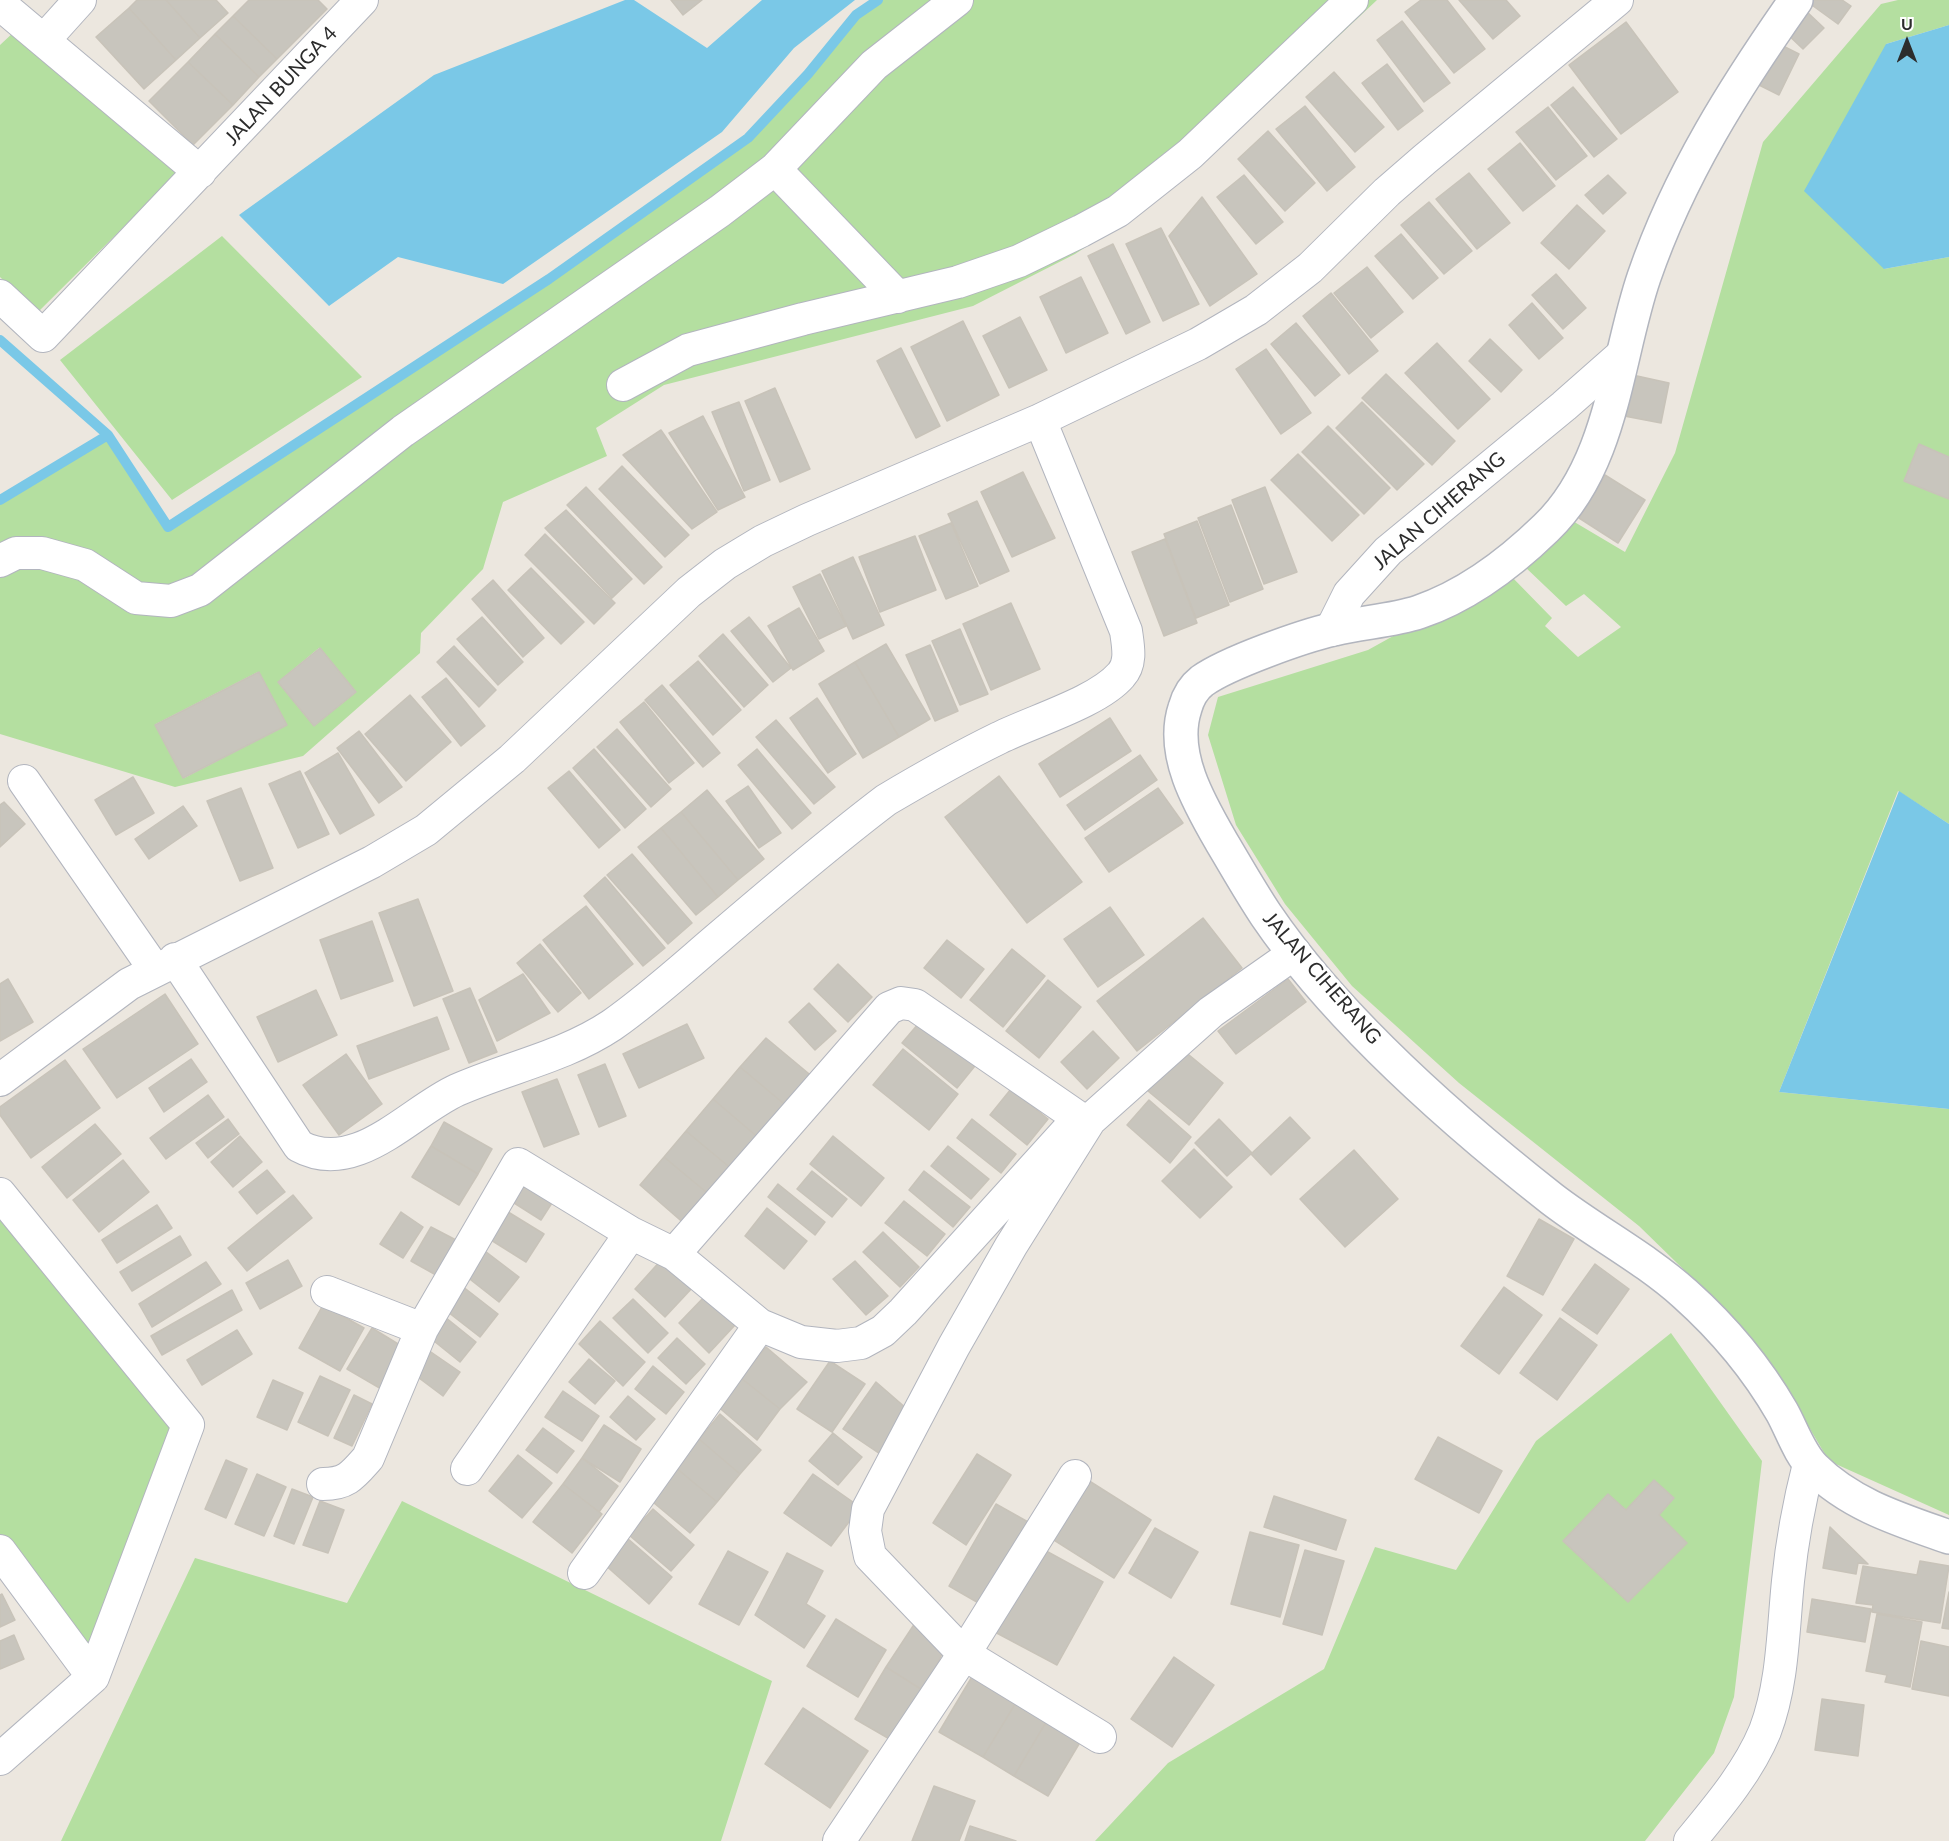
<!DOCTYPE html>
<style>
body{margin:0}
#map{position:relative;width:1949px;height:1841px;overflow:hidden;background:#ece7df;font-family:Lato,sans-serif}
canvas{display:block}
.north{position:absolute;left:1877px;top:12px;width:60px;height:60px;-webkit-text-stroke:4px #fff;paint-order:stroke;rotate:0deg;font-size:16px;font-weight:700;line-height:24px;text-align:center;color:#2c2c2c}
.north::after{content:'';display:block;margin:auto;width:21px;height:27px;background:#2c2c2c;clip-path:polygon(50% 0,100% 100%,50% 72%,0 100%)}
</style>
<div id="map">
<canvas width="1949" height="1841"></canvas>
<div class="north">U</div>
</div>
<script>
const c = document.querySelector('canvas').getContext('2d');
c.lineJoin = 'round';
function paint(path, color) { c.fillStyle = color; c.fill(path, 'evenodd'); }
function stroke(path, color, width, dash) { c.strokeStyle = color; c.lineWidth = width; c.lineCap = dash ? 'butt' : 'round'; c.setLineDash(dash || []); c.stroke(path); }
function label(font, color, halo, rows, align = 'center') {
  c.font = font + ' Lato,sans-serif'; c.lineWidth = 6; c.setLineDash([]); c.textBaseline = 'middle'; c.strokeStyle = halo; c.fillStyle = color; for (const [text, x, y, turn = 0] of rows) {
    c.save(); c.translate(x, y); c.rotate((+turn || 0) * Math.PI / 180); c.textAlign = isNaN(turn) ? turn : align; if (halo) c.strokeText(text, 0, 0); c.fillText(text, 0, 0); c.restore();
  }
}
paint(new Path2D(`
 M878 0H1377L1240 129 1161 198 1075 254 973 306 664 385 596 428 607 456 503 502 483 569 421 633 420 653 303 756 175 787 0 734V500L108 435 168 527 549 279 748 138 808 74 856 15ZM319 648 356 692 314 726 278 682ZM258 672 286 725 184 778 156 724Z
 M1898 0H1949V25L1886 44 1884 269 1949 257V824L1898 791 1779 1092 1949 1109V1515L1829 1461 1791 1397 1719 1304 1639 1226 1459 1083 1352 986 1285 904 1236 825 1208 735 1218 697 1368 650 1440 610 1510 575 1552 618 1545 626 1578 657 1621 627 1584 594 1566 606 1524 566 1571 520 1625 552 1675 453 1763 142 1881 4Z
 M15 31 177 174 37 313 0 277V45Z
 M222 236 362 377 172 500 60 360Z
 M0 1194 188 1425 93 1677 0 1551Z
 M1671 1333 1762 1461 1734 1697 1714 1753 1645 1841H1095L1168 1763 1324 1669 1375 1547 1456 1570 1536 1441Z
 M402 1501 772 1681 721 1841H61L195 1558 347 1603Z`), '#b4dfa0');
paint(new Path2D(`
 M625 0H634L707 48 762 0H855L794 48 722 132 503 284 398 257 329 306 239 215 434 75Z
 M1949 25V257L1884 269 1804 191 1886 44Z
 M1899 791 1949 824V1109L1779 1092Z`), '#7ac8e7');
stroke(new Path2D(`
 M0 340 108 435
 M0 500 108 435 168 527 549 279 748 138 808 74 856 15 878 0`), '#7ac8e7', 10);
const building = new Path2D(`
 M137 0H166L200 38 176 60 129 8Z
 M166 0H216L228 13 200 38Z
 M249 0H318L327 9 277 59 233 16Z
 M671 0H702L683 15Z
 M1421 0H1447L1485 49 1454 73 1405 12Z
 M1459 0H1506L1520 16 1493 39Z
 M1811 0H1842L1851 6 1838 24 1809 3Z
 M129 8 176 60 144 89 96 37Z
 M1805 10 1824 28 1803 49 1784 31Z
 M233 16 277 59 259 77 215 34Z
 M1402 21 1450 83 1424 102 1377 40Z
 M1626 22 1678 92 1621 134 1569 65Z
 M215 34 259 77 233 105 188 62Z
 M1779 44 1799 54 1779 95 1759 85Z
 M188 62 233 105 193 145 149 101Z
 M1387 64 1423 111 1398 130 1362 83Z
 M1334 72 1384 127 1355 152 1306 97Z
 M1573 87 1617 139 1594 157 1551 105Z
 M1305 106 1355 167 1327 191 1276 129Z
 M1548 107 1587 156 1556 180 1516 132Z
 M1268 131 1315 183 1285 211 1238 159Z
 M1520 143 1555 186 1523 211 1488 169Z
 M1469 173 1510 223 1477 249 1436 199Z
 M1244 175 1283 222 1256 244 1217 197Z
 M1608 175 1626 193 1603 214 1585 195Z
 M1202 197 1257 274 1210 306 1169 236Z
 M1429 202 1472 251 1444 274 1401 225Z
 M1577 205 1605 231 1569 269 1541 243Z
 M1161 228 1199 304 1163 321 1126 244Z
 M1401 234 1438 278 1413 299 1375 256Z
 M1113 244 1150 322 1126 334 1088 256Z
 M1367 267 1403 312 1371 338 1334 293Z
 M1556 274 1586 308 1563 329 1532 295Z
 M1081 277 1108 333 1066 353 1040 297Z
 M1331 293 1378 351 1349 374 1303 316Z
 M1532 303 1563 338 1539 359 1509 325Z
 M1020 317 1047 370 1009 388 983 336Z
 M963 321 999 395 947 421 911 347Z
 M1296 323 1340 375 1315 396 1271 344Z
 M1490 339 1522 370 1501 392 1469 361Z
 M1437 343 1490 399 1458 429 1405 373Z
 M901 348 940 426 916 438 877 361Z
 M1266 349 1311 413 1281 434 1236 369Z
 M1386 374 1455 441 1432 465 1362 398Z
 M1628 374 1669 383 1661 423 1619 415Z
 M775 388 810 469 780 482 745 401Z
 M739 402 770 480 744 491 712 412Z
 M1362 402 1424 464 1397 490 1336 428Z
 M703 416 745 497 718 510 669 433Z
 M1328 426 1390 488 1364 514 1302 452Z
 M661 430 717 512 692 529 623 455Z
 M1919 444 1949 457V499L1904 481Z
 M1298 454 1359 515 1332 541 1271 480Z
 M622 466 689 535 665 557 599 489Z
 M1023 472 1055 538 1012 557 981 492Z
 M1605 475 1645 500 1618 543 1579 518Z
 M586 487 662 567 644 584 567 505Z
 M1265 487 1297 572 1264 584 1232 500Z
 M977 501 1009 571 980 584 948 514Z
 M1231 505 1263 589 1230 602 1198 518Z
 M566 510 632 579 612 598 545 528Z
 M1197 521 1229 605 1196 618 1164 534Z
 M951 523 978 586 946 599 919 536Z
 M545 534 615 603 594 624 525 555Z
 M915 536 936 590 880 612 859 557Z
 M1165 539 1197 623 1164 636 1132 552Z
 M853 557 884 625 853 639 822 571Z
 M531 568 584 622 561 644 508 590Z
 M820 574 846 626 819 639 793 587Z
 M493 580 544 638 523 657 472 599Z
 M1011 603 1040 669 991 690 963 624Z
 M799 608 824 651 793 670 768 626Z
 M482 617 523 662 498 685 457 639Z
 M749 617 791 668 773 682 731 631Z
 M960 629 988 694 960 705 932 641Z
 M723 634 768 685 744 707 699 656Z
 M886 644 930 719 899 737 855 662Z
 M930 645 958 711 935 721 906 655Z
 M454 646 496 690 479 707 437 662Z
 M320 648 356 692 314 726 278 682Z
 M698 661 741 710 713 735 670 685Z
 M855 662 899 737 863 758 819 684Z
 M259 672 287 725 183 778 155 725Z
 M446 678 485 726 461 746 422 697Z
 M662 685 720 753 703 767 645 700Z
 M410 695 451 742 406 781 365 734Z
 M817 698 856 754 828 773 790 718Z
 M644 702 694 763 669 783 620 722Z
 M1110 718 1131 751 1060 797 1039 764Z
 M776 720 835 787 814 804 756 737Z
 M617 729 671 789 651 807 597 747Z
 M359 731 402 787 379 803 337 748Z
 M594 749 646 809 625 828 573 768Z
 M757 749 811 813 792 829 738 765Z
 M338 753 374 815 340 834 305 773Z
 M1140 755 1157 780 1085 830 1067 805Z
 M300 771 329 834 298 848 269 784Z
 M569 771 620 830 599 848 548 788Z
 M999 776 1082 882 1027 923 945 817Z
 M133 777 154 813 116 835 95 800Z
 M748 786 781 833 759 848 726 801Z
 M241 788 273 868 240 881 207 801Z
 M1158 788 1183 823 1109 872 1085 838Z
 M707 790 764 859 738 880 681 812Z
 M4 802 25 824 0 847V805Z
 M183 806 197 826 149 859 135 839Z
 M681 812 738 880 718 897 661 828Z
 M661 828 718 897 696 915 638 847Z
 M632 854 692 923 668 944 607 875Z
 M605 877 665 948 643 966 584 896Z
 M418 899 453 991 414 1006 379 913Z
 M586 906 633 964 589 999 543 940Z
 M1110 907 1144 955 1098 987 1064 939Z
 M1203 918 1242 968 1137 1051 1097 1001Z
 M372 921 393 981 341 999 320 940Z
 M947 940 984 969 961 998 924 968Z
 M540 944 581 993 558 1012 517 963Z
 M1012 949 1045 976 1003 1027 970 1000Z
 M838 964 872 997 848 1022 814 989Z
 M523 974 550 1013 497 1041 479 1000Z
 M8 979 33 1022 0 1041V984Z
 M1288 979 1306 1002 1236 1054 1218 1031Z
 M1048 980 1081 1007 1039 1058 1006 1031Z
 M470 988 497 1052 469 1063 443 999Z
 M316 990 337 1035 278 1062 257 1017Z
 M165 994 198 1044 117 1098 83 1049Z
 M809 1003 836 1031 815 1050 789 1022Z
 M437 1017 449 1049 369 1079 357 1046Z
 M924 1017 979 1061 957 1088 902 1043Z
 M687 1024 704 1058 639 1088 623 1054Z
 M1093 1031 1119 1058 1087 1089 1061 1062Z
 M766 1038 814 1078 789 1108 740 1067Z
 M903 1049 958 1094 929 1130 873 1085Z
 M1183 1050 1223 1083 1189 1125 1148 1091Z
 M346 1054 382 1104 339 1135 303 1085Z
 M191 1059 207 1082 164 1112 149 1088Z
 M65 1060 100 1108 31 1158 0 1115V1107Z
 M605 1064 626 1116 599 1127 578 1075Z
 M740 1067 789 1108 761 1140 713 1099Z
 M557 1079 579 1134 544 1147 522 1092Z
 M1011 1089 1048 1119 1027 1145 990 1115Z
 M208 1095 224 1117 166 1159 150 1138Z
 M713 1099 761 1140 734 1171 686 1131Z
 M1149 1100 1191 1137 1170 1163 1127 1125Z
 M1290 1117 1310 1138 1271 1175 1251 1154Z
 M228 1119 239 1134 208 1158 196 1143Z
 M972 1119 1016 1154 1001 1173 957 1138Z
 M1219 1119 1252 1153 1227 1176 1195 1143Z
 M444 1122 492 1149 478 1174 431 1146Z
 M95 1124 121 1154 67 1198 42 1167Z
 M686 1131 734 1171 712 1197 664 1157Z
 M240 1136 262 1162 233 1187 211 1162Z
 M833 1136 884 1178 861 1206 810 1164Z
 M431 1146 478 1174 459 1205 412 1177Z
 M948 1146 989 1179 971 1199 931 1166Z
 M1194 1149 1232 1187 1200 1218 1162 1181Z
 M1354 1150 1398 1199 1345 1247 1300 1199Z
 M664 1157 712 1197 687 1226 640 1185Z
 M123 1160 149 1192 99 1232 73 1200Z
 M521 1167 559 1192 541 1220 503 1196Z
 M267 1170 285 1192 257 1214 239 1192Z
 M812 1171 847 1199 832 1217 797 1189Z
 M924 1171 970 1207 953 1227 909 1190Z
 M778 1184 825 1222 815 1235 768 1197Z
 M293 1195 312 1218 247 1271 228 1248Z
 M904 1201 945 1234 927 1256 885 1223Z
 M157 1205 172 1228 117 1263 102 1240Z
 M500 1207 544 1234 526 1262 483 1235Z
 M767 1208 807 1241 784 1269 745 1236Z
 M401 1212 423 1227 403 1258 380 1244Z
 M1539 1219 1574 1239 1543 1295 1507 1276Z
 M431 1227 456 1240 436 1275 411 1261Z
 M883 1232 919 1267 900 1287 863 1252Z
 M180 1236 191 1255 132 1291 120 1272Z
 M481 1248 519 1277 499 1302 462 1273Z
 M663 1258 694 1286 665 1317 635 1289Z
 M288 1260 302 1286 260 1309 246 1283Z
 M855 1261 888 1296 866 1315 833 1279Z
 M206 1262 221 1284 152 1327 139 1304Z
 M1595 1264 1629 1289 1597 1334 1562 1310Z
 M462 1286 498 1314 480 1337 444 1309Z
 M1504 1287 1542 1315 1499 1374 1461 1346Z
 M232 1290 242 1310 162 1355 151 1336Z
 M706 1295 736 1324 709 1353 679 1323Z
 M633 1299 668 1333 648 1353 613 1318Z
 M323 1305 364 1328 340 1371 299 1348Z
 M445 1317 476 1342 460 1362 429 1337Z
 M1560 1318 1597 1345 1557 1400 1520 1373Z
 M600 1321 645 1362 623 1386 579 1344Z
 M372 1328 408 1350 383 1390 347 1369Z
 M237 1330 252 1354 202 1385 187 1360Z
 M677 1338 705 1364 686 1384 658 1358Z
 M766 1347 807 1382 780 1409 741 1378Z
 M428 1350 460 1372 443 1396 411 1372Z
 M589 1359 615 1381 595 1404 569 1382Z
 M830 1361 865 1384 832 1432 797 1409Z
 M653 1366 684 1392 666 1414 635 1389Z
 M320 1376 350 1390 328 1436 298 1422Z
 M741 1378 780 1409 757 1440 716 1405Z
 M273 1380 303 1393 287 1430 257 1417Z
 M876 1382 914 1415 883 1456 843 1429Z
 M563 1391 599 1416 582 1441 545 1417Z
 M354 1395 372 1404 352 1446 334 1438Z
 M628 1396 655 1419 636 1440 610 1417Z
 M720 1414 761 1450 740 1474 699 1439Z
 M604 1425 641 1449 620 1482 582 1458Z
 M543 1428 574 1451 557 1473 526 1450Z
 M833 1433 862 1457 838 1485 809 1461Z
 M1438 1437 1502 1471 1479 1513 1415 1479Z
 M699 1439 740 1474 717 1502 675 1467Z
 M977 1454 1011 1475 966 1545 933 1523Z
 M518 1455 552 1483 522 1518 489 1491Z
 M582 1458 618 1486 599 1512 563 1484Z
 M226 1460 247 1469 226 1518 205 1509Z
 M675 1467 717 1502 690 1533 648 1498Z
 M257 1474 286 1487 264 1536 235 1524Z
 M813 1474 860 1507 831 1546 784 1513Z
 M1083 1477 1151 1520 1114 1578 1046 1535Z
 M1654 1480 1674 1498 1659 1515 1687 1543 1628 1602 1563 1541 1608 1494 1626 1510Z
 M563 1484 602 1514 572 1553 533 1522Z
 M292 1489 313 1497 294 1544 274 1536Z
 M1274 1496 1346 1520 1336 1550 1264 1527Z
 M320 1501 344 1510 328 1553 303 1545Z
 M996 1504 1037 1527 989 1609 949 1586Z
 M653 1509 694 1545 671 1571 629 1535Z
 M1830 1527 1868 1564 1858 1563 1856 1574 1823 1568Z
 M1155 1528 1198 1552 1171 1598 1129 1573Z
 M1250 1532 1299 1545 1280 1617 1231 1604Z
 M627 1538 672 1577 649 1604 604 1564Z
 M1037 1546 1103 1582 1057 1665 991 1630Z
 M1305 1550 1344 1561 1322 1635 1283 1624Z
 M728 1551 768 1572 739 1625 699 1604Z
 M787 1553 823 1571 806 1604 825 1616 804 1648 755 1615Z
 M1920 1561 1949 1566 1940 1623 1872 1612 1873 1605 1856 1603 1863 1566 1917 1575Z
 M1949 1592V1629L1942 1628Z
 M2 1594 15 1620 0 1627V1595Z
 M1812 1599 1871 1609 1865 1642 1807 1632Z
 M1877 1614 1922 1622 1910 1687 1885 1682 1887 1675 1866 1671Z
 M919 1617 948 1642 924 1691 886 1667Z
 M836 1619 886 1650 858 1697 807 1666Z
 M14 1635 24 1659 0 1669V1641Z
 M1921 1641 1949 1647V1696L1912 1689Z
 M1174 1657 1214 1685 1172 1747 1131 1719Z
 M886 1667 924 1691 893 1741 855 1719Z
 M973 1675 1017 1701 983 1757 939 1732Z
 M1822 1699 1864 1705 1858 1756 1815 1750Z
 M1017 1701 1048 1719 1014 1776 983 1757Z
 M803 1708 868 1751 830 1808 765 1764Z
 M1048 1719 1082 1739 1048 1796 1014 1776Z
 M934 1786 975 1801 959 1841H912Z
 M970 1826 1016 1841H965Z`);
paint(building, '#c8c5bd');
stroke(building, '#c8c3b9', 1.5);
const minor = new Path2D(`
 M0 4 200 172
 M44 40 80 0
 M775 169 898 297
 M0 296 43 336 362 0
 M623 385 688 350 803 319 958 282 1019 261 1081 231 1118 211 1190 154 1352 0
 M0 561 16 553H42L85 565 136 598 171 601 200 590 403 431 720 211 775 169 874 65 957 0
 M1331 630 1349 594 1388 551 1564 406 1623 354
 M24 781 155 970
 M175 959 299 1146C356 1177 409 1112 457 1090 509 1067 564 1057 612 1025 649 999 683 968 717 939 773 891 828 844 886 800 923 778 960 757 999 738 1033 721 1098 702 1121 675 1132 663 1128 646 1126 631L1040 420
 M0 1080 129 984 372 862 426 830 512 759 689 592 725 564 763 541 807 520 1040 420 1198 344 1256 310 1310 268 1387 192 1425 159 1617 0
 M0 1194 188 1425 93 1677 0 1759
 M674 1254 889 1008 901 1003 915 1005 1079 1118 1090 1120
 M327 1292 422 1329
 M467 1469 631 1233
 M323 1484C347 1484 353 1475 368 1458L422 1329 518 1164 631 1233 674 1254 760 1325 801 1342 837 1346 861 1343 883 1331 903 1312 1079 1118
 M0 1551 93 1677
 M584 1573 760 1325
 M1100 1737 964 1654 870 1556 865 1531 868 1509 954 1346 1011 1246 1090 1120 1211 1012 1295 953
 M839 1841 964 1654 1075 1476
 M1690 1841C1718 1807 1748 1772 1765 1731 1783 1684 1783 1630 1788 1581 1792 1541 1799 1503 1809 1464`);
const tertiary = new Path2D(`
 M1796 0C1735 87 1679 175 1644 277 1616 359 1613 464 1546 528 1511 562 1466 596 1419 612 1392 621 1362 622 1334 629 1303 636 1227 663 1202 681 1193 688 1188 697 1185 708 1170 753 1199 803 1221 841 1236 866 1250 891 1266 915 1336 1018 1454 1122 1552 1199 1595 1232 1645 1258 1685 1294 1723 1328 1756 1367 1782 1412 1792 1430 1799 1453 1814 1468 1851 1505 1901 1520 1949 1537`);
stroke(minor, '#b2b5be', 34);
stroke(tertiary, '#b2b5be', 36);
stroke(minor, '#fff', 32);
stroke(tertiary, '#fff', 33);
label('20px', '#2c2c2c', '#fff', [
 ["JALAN BUNGA 4",281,86,-47],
 ["JALAN CIHERANG",1439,511,-41],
 ["JALAN CIHERANG",1322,978,49]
]);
</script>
